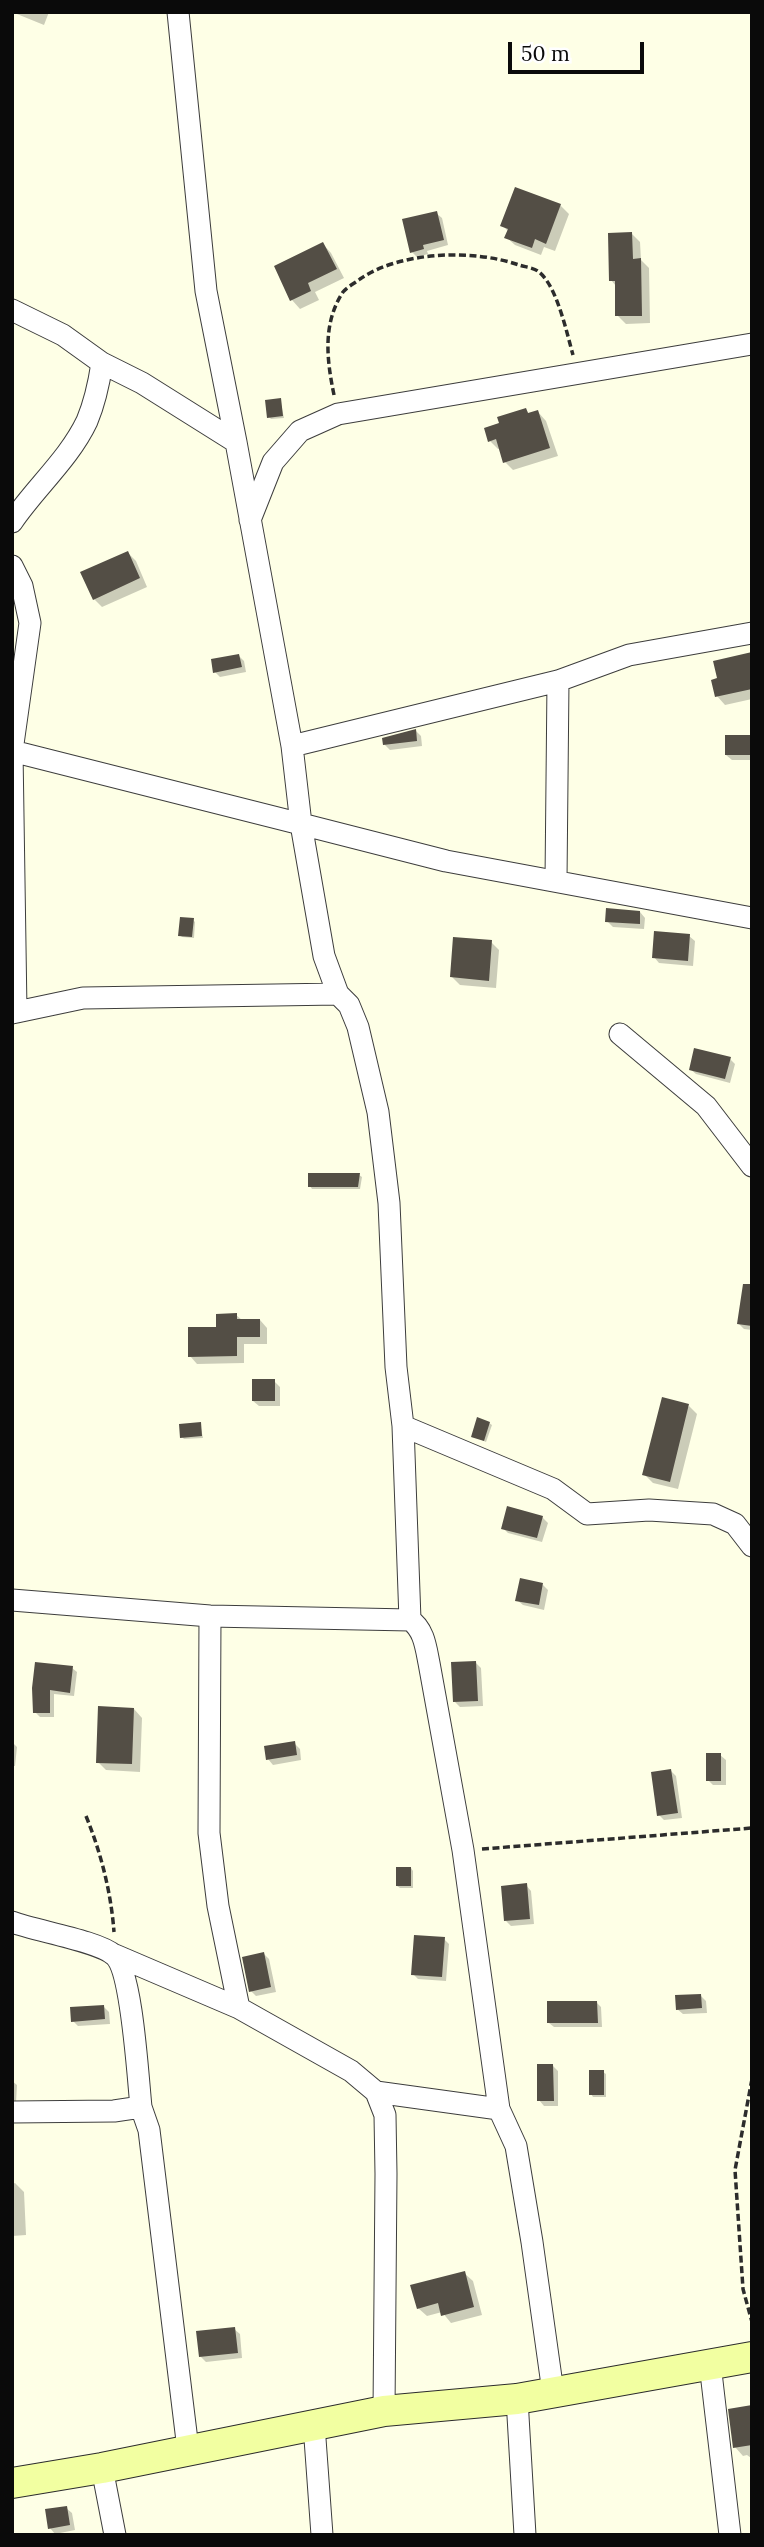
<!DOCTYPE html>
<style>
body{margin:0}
#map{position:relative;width:764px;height:2547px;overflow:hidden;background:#feffe6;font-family:Lora,serif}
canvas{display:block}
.frame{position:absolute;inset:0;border:14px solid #0a0a0a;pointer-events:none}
.scale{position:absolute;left:508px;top:42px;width:136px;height:32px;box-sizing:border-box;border:4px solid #0a0a0a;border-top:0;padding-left:9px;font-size:21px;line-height:24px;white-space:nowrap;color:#0a0a0a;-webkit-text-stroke:5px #fff;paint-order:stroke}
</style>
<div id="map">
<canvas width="764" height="2547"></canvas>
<div class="frame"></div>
<div class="scale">50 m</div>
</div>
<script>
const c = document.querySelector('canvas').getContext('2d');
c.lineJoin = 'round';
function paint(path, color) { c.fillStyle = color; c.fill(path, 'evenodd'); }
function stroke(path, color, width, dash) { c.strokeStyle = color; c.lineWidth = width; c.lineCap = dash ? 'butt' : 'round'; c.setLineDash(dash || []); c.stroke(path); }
paint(new Path2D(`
 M12 12H49L44 25Z
 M560 205 569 214 555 251 544 247 541 255 515 245 506 237 508 231 502 225Z
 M436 213 442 218 448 245 427 251 428 254 417 257 412 252Z
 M632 234 640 242 641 260 649 268 650 323 626 324 617 315 616 286 611 280Z
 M323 244 331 253 344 278 315 292 319 300 300 309 292 300 276 267Z
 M280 400 284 418 271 419 269 417Z
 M526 410 530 415 538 412 546 421 558 456 513 470 505 462 501 448 498 449 490 441Z
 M128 553 136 561 147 587 102 607 94 599Z
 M238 655 244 661 246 672 220 677 215 672Z
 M752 655V699L725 705 717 696Z
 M416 731 421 736 422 746 390 750 384 744Z
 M752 736V760H732L726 755Z
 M640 912 645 918 644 929 613 927 607 921Z
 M193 920 195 922 194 938 182 937 180 935Z
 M689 936 695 941 693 966 659 963 654 957Z
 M491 942 499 950 496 988 460 985 452 977Z
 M730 1059 735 1064 730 1083 696 1074 690 1069Z
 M359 1175 362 1177 360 1189H312L310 1186Z
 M752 1298V1330L744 1329 739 1324Z
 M236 1315 242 1320H260L267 1328V1344H244V1363L197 1364 190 1356Z
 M274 1381 280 1387V1406H259L253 1401Z
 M689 1406 697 1414 678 1489 653 1483 644 1474Z
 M489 1423 492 1425 486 1442 473 1436Z
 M200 1424 203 1438 184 1439 182 1437Z
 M542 1517 548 1523 542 1542 508 1533 503 1528Z
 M543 1585 548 1590 544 1610 523 1605 517 1600Z
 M475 1662 481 1668 483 1706 460 1707 455 1702Z
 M72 1668 77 1672 74 1696 54 1694V1717H40L35 1712 33 1688Z
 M134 1709 142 1718 140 1772 106 1770 98 1762Z
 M12 1742 17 1747 15 1766H12Z
 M294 1743 300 1749 301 1760 273 1765 268 1759Z
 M720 1755 726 1760V1785H713L708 1780Z
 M671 1771 676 1776 682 1818 664 1820 659 1815Z
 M411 1868 413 1871V1888H400L397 1886Z
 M526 1885 531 1891 534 1924 511 1926 506 1921Z
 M444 1939 449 1944 446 1981 418 1979 413 1974Z
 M264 1954 269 1959 276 1992 256 1996 251 1991Z
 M700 1995 706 2001 707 2013 683 2014 677 2009Z
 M596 2002 601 2007 602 2027H554L549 2023Z
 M104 2007 109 2012 110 2024 78 2026 73 2021Z
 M553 2066 558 2071V2106H544L539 2100Z
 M603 2072 606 2074V2097H593L591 2094Z
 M12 2081 17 2085 16 2103 12 2104Z
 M12 2129 14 2144H12Z
 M15 2183 24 2192 26 2235 12 2236V2184Z
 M464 2273 473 2281 482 2315 451 2323 442 2312 427 2316 418 2308Z
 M234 2329 240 2334 242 2358 206 2362 200 2356Z
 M752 2407V2458H751L747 2455 743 2456 735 2447Z
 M66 2508 72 2513 75 2530 55 2534 50 2528Z`), '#0003');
paint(new Path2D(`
 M515 187 561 204 546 244 535 239 532 248 504 238 508 229 500 226Z
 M437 211 444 240 423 245 424 249 410 253 402 219Z
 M632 232 633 259 641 258 642 316H615V281H609L608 233Z
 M323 242 337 269 308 283 311 291 290 301 274 266Z
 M281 398 283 416 267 418 265 400Z
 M526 408 528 413 538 410 550 448 503 463 496 439 488 442 484 428 499 423 497 417Z
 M128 551 140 578 93 600 80 572Z
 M752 652V689L715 697 711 680 717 678 713 661Z
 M239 654 242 667 213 673 211 659Z
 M416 729 417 741 383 745 382 738Z
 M725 735H752V755H725Z
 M606 908 640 911V924L605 922Z
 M180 917 194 918 192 937 178 936Z
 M654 931 690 934 688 961 652 958Z
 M453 937 492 940 489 981 450 977Z
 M694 1048 731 1057 725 1079 689 1070Z
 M308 1173H360L358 1187H308Z
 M743 1284H752V1326L737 1324Z
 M237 1313V1319H260V1337H237V1356L188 1357V1327H216V1314Z
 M252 1379H275V1401H252Z
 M662 1397 689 1404 670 1482 642 1475Z
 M477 1417 490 1422 484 1441 471 1437Z
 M201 1422 202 1436 180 1438 179 1424Z
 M507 1506 543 1516 537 1538 501 1529Z
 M520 1578 543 1583 539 1605 515 1601Z
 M476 1661 478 1701 453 1702 451 1662Z
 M35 1662 73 1666 70 1693 50 1690V1713H33L32 1688Z
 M98 1706 134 1708 132 1764 96 1763Z
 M295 1741 297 1755 266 1760 264 1746Z
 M706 1753H721V1781H706Z
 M671 1769 678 1813 657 1816 651 1772Z
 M396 1867H411V1886H396Z
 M527 1883 530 1919 504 1921 501 1886Z
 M414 1935 445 1937 442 1977 411 1975Z
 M264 1952 271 1987 249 1992 242 1957Z
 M701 1994 702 2008 676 2010 675 1995Z
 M547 2001H597L598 2023H547Z
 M104 2005 105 2019 71 2022 70 2007Z
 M537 2064H553L554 2101H537Z
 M589 2070H604V2095H589Z
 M465 2271 474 2307 441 2316 438 2303 417 2309 410 2285Z
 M235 2327 238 2353 199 2357 196 2331Z
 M752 2405V2445L733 2448 728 2409Z
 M67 2506 70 2525 48 2529 45 2509Z`), '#534e45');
const street = new Path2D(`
 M178 12 206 291 236 442
 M12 310 63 335 102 363 142 383 236 442 292 746 301 824 446 861 752 918
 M250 520 273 462 300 431 338 414 752 344
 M12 522C35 488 69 459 87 421 95 402 99 383 102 363
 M12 566 22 586 30 623 12 751 16 1011
 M292 746 558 681 629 655 752 633
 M12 751 301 824 324 956 338 994 349 1005 358 1027 378 1112 389 1203 396 1367 403 1426 410 1620
 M556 880 558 681
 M12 1013 83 998 338 994
 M620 1034 706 1106 752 1166
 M403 1426 553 1489 587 1514 649 1510 713 1514 735 1524 752 1546
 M12 1600 210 1616 410 1620C424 1629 426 1648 429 1663L463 1850 499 2109
 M210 1616 209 1833 218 1906 239 2008
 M12 1922C36 1931 98 1941 114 1955 132 1970 138 2079 141 2107
 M115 1955 239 2008 351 2071 376 2092 385 2115 386 2174 384 2411
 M376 2092 499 2109 516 2146 532 2242 553 2392
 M12 2112 114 2111 141 2107 149 2130 188 2449
 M710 2364 730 2535
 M517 2399 525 2535
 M314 2425 322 2535
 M102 2468 115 2535`);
const secondary = new Path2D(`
 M12 2483 102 2468 384 2411 517 2399 752 2357`);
stroke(street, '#3d3d3d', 23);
stroke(secondary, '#2c2c2c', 32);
stroke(new Path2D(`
 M334 395C327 361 322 324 343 292 347 287 355 283 360 279 401 251 473 249 519 265 525 267 535 268 539 272 557 286 567 334 573 355
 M86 1816C101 1853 111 1892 114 1932
 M482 1849 752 1828
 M752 2079 735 2170 743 2289 752 2322`), '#2c2c2c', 3.5, [7, 3.5]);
stroke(street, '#fff', 21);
stroke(secondary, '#f2ffa1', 30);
</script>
